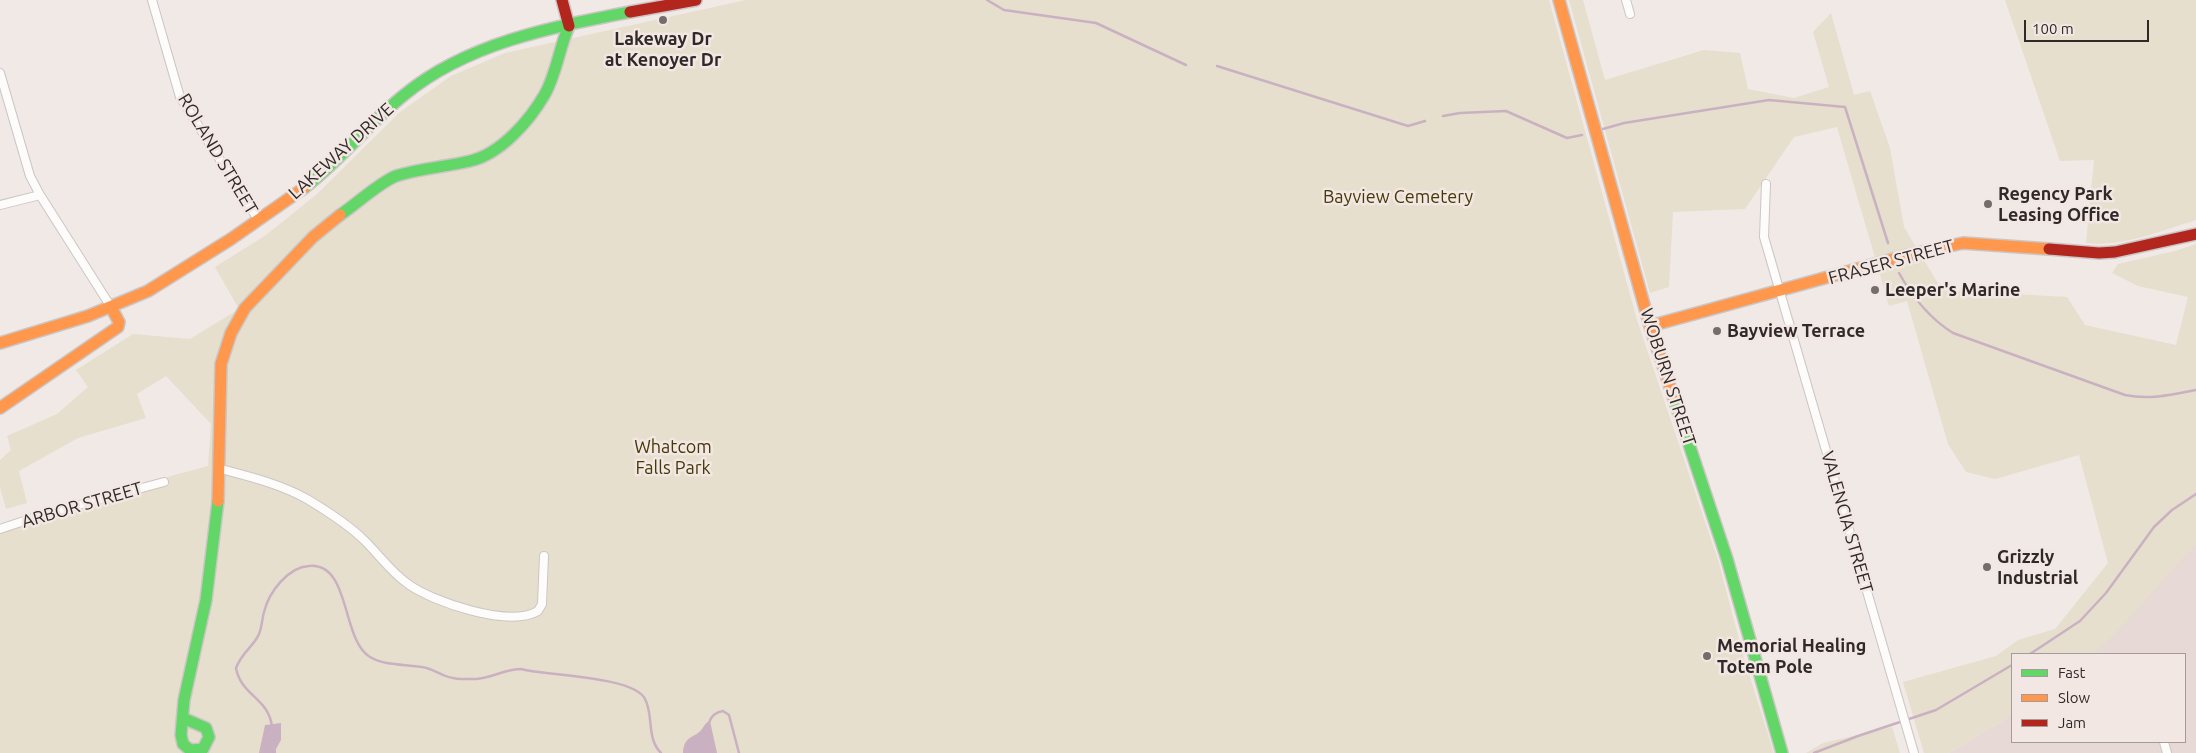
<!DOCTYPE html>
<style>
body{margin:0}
#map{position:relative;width:2196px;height:753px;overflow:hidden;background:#f0e9e6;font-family:Ubuntu,sans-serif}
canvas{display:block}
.legend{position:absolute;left:2011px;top:653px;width:175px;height:90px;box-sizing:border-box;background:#f3e7e3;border:1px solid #a59b99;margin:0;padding:6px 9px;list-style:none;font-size:15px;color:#2f2a29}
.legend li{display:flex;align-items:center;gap:10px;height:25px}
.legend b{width:25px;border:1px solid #a59b99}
.scale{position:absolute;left:2024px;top:20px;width:125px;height:22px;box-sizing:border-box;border:2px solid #2f2a29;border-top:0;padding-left:6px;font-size:15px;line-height:18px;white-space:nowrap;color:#2f2a29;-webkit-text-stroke:4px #f3e7e3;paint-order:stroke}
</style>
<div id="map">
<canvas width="2196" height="753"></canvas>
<ul class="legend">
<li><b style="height:6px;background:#63d668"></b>Fast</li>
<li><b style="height:6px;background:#ff974d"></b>Slow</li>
<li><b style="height:6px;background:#b3261e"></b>Jam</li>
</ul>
<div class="scale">100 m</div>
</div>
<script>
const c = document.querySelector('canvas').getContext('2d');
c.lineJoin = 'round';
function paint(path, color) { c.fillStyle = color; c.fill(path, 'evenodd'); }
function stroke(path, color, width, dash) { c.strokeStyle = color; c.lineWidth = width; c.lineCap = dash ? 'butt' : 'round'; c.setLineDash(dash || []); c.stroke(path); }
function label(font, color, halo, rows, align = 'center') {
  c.font = font + ' Ubuntu,sans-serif'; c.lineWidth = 5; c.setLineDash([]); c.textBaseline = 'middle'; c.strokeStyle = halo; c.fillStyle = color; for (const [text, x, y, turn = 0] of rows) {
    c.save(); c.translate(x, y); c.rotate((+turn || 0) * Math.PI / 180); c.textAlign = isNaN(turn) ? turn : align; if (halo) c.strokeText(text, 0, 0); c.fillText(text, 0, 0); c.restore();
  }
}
paint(new Path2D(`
 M2196 541V753H1949L2012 715V742H2185V654H2065Z`), '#e7d9d5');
paint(new Path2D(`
 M746 0H1549L1637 320 1719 563 1743 655 1774 753H0V526L39 512 208 466 211 424 166 376 137 394 146 418 78 438 19 471 27 503 6 509 0 487V460L11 450 7 436 57 414 88 387 76 370 133 334 190 339 239 309 215 267 266 235 316 195 400 112 451 76 505 53Z
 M1569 0H1583L1605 80 1704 50 1740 53 1748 89 1794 98 1829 87 1813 32 1831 13 1854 95 1870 91 1890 148 1904 227 1942 290 2067 297 2085 325 2176 345 2188 297 2138 286 2112 273 2118 264 2175 251 2196 244V545C2160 580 2132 621 2093 654H2012V715L1949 753H1924L1903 682 1996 656 2018 640 2055 629 2108 563 2079 455 1995 479 1966 472 1948 444 1907 301 1889 306 1837 127 1794 137 1745 209 1673 212 1669 287 1650 293Z
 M2005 0H2196V220C2160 231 2124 247 2086 243L2094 160 2060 161Z
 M1892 727 1900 753H1806L1823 743Z`), '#e6dfcd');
paint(new Path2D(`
 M710 721 717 753H683C684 735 694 739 702 729 705 725 705 723 710 721Z
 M281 723V740L276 749V753H259L265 725Z`), '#cab1c2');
stroke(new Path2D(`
 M987 0 1004 10 1096 23 1186 65
 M1217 66 1408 126 1425 121
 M1443 116 1460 113 1506 111 1567 138 1582 135
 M1603 129 1624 123 1769 100 1845 107 1888 243
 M1899 273C1913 298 1929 318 1953 333L2125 395C2149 400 2171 395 2196 390
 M2030 654 2080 621 2106 593 2154 527 2172 510 2196 494
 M709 723C711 716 716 712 723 711L729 715 739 753
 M272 727C269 698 241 696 236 668 242 652 254 646 259 634 262 627 262 619 264 612 269 592 288 567 309 566 351 562 341 640 370 657 385 666 405 664 422 667 430 668 436 672 443 675 453 680 465 679 476 679 492 678 505 669 521 669 546 676 634 676 645 699 654 716 646 738 661 753
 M1814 753 1858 736 1936 710 2012 665`), '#cab1c2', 2.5);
const street = new Path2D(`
 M152 0 180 97 259 221
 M1626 0 1630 14
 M0 73 30 176 40 195 111 307
 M1766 184 1764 237 1914 753
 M0 205 40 195
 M221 469C251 477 280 484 307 499 327 511 349 525 365 541 380 556 391 572 408 584 433 602 509 628 538 611L542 604 544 556
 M0 529 42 515 164 482
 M2164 742 2167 753`);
const fast = new Path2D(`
 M304 188C341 160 369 123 404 95 467 43 552 27 630 12
 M340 215C355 205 380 182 396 176 420 168 446 167 470 161 501 154 530 120 545 94 557 72 559 48 569 26
 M1674 399 1727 559 1782 753
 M183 718 206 728 209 737 203 749 190 750 183 744 181 735 184 700 206 600 218 501`);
const slow = new Path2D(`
 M1559 0 1650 326 1674 399
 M1650 326 1908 255 1963 243 2049 249
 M0 343 88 316 148 291 231 239 304 188
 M0 408 118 327 119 322 111 307
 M218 501 221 364 231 333 245 308 313 237 340 215`);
const jam = new Path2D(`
 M562 0 569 26
 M630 12 696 0
 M2049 249 2099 253 2115 252 2196 234`);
stroke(street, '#cbc6c5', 10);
stroke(fast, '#cbc6c5', 14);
stroke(slow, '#cbc6c5', 14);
stroke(jam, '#cbc6c5', 14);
stroke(street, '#fdfcfb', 8);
stroke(fast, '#63d668', 11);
stroke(slow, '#ff974d', 11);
stroke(jam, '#b3261e', 11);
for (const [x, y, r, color] of [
 [663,20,5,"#736d6b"],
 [1988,204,5,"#736d6b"],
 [1875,290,5,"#736d6b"],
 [1717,331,5,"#736d6b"],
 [1987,567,5,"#736d6b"],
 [1707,656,5,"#736d6b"]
]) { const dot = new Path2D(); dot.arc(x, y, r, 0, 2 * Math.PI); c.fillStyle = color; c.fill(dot); stroke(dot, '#f3e7e3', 2); }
label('bold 18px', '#2f2a29', '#f3e7e3', [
 ["Lakeway Dr",663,39,"center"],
 ["at Kenoyer Dr",663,60,"center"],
 ["Regency Park",1998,194],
 ["Leasing Office",1998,215],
 ["Leeper's Marine",1885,290],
 ["Bayview Terrace",1727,331],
 ["Grizzly",1997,557],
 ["Industrial",1997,578],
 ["Memorial Healing",1717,646],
 ["Totem Pole",1717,667]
], 'left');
label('18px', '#2f2a29', '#f3e7e3', [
 ["LAKEWAY DRIVE",341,151,-42],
 ["ROLAND STREET",218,154,59],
 ["FRASER STREET",1891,262,-15],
 ["WOBURN STREET",1668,377,72],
 ["ARBOR STREET",82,505,-16],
 ["VALENCIA STREET",1847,522,74]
]);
label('18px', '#443907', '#f3e7e3', [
 ["Bayview Cemetery",1398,197],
 ["Whatcom",673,447],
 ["Falls Park",673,468]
]);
</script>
